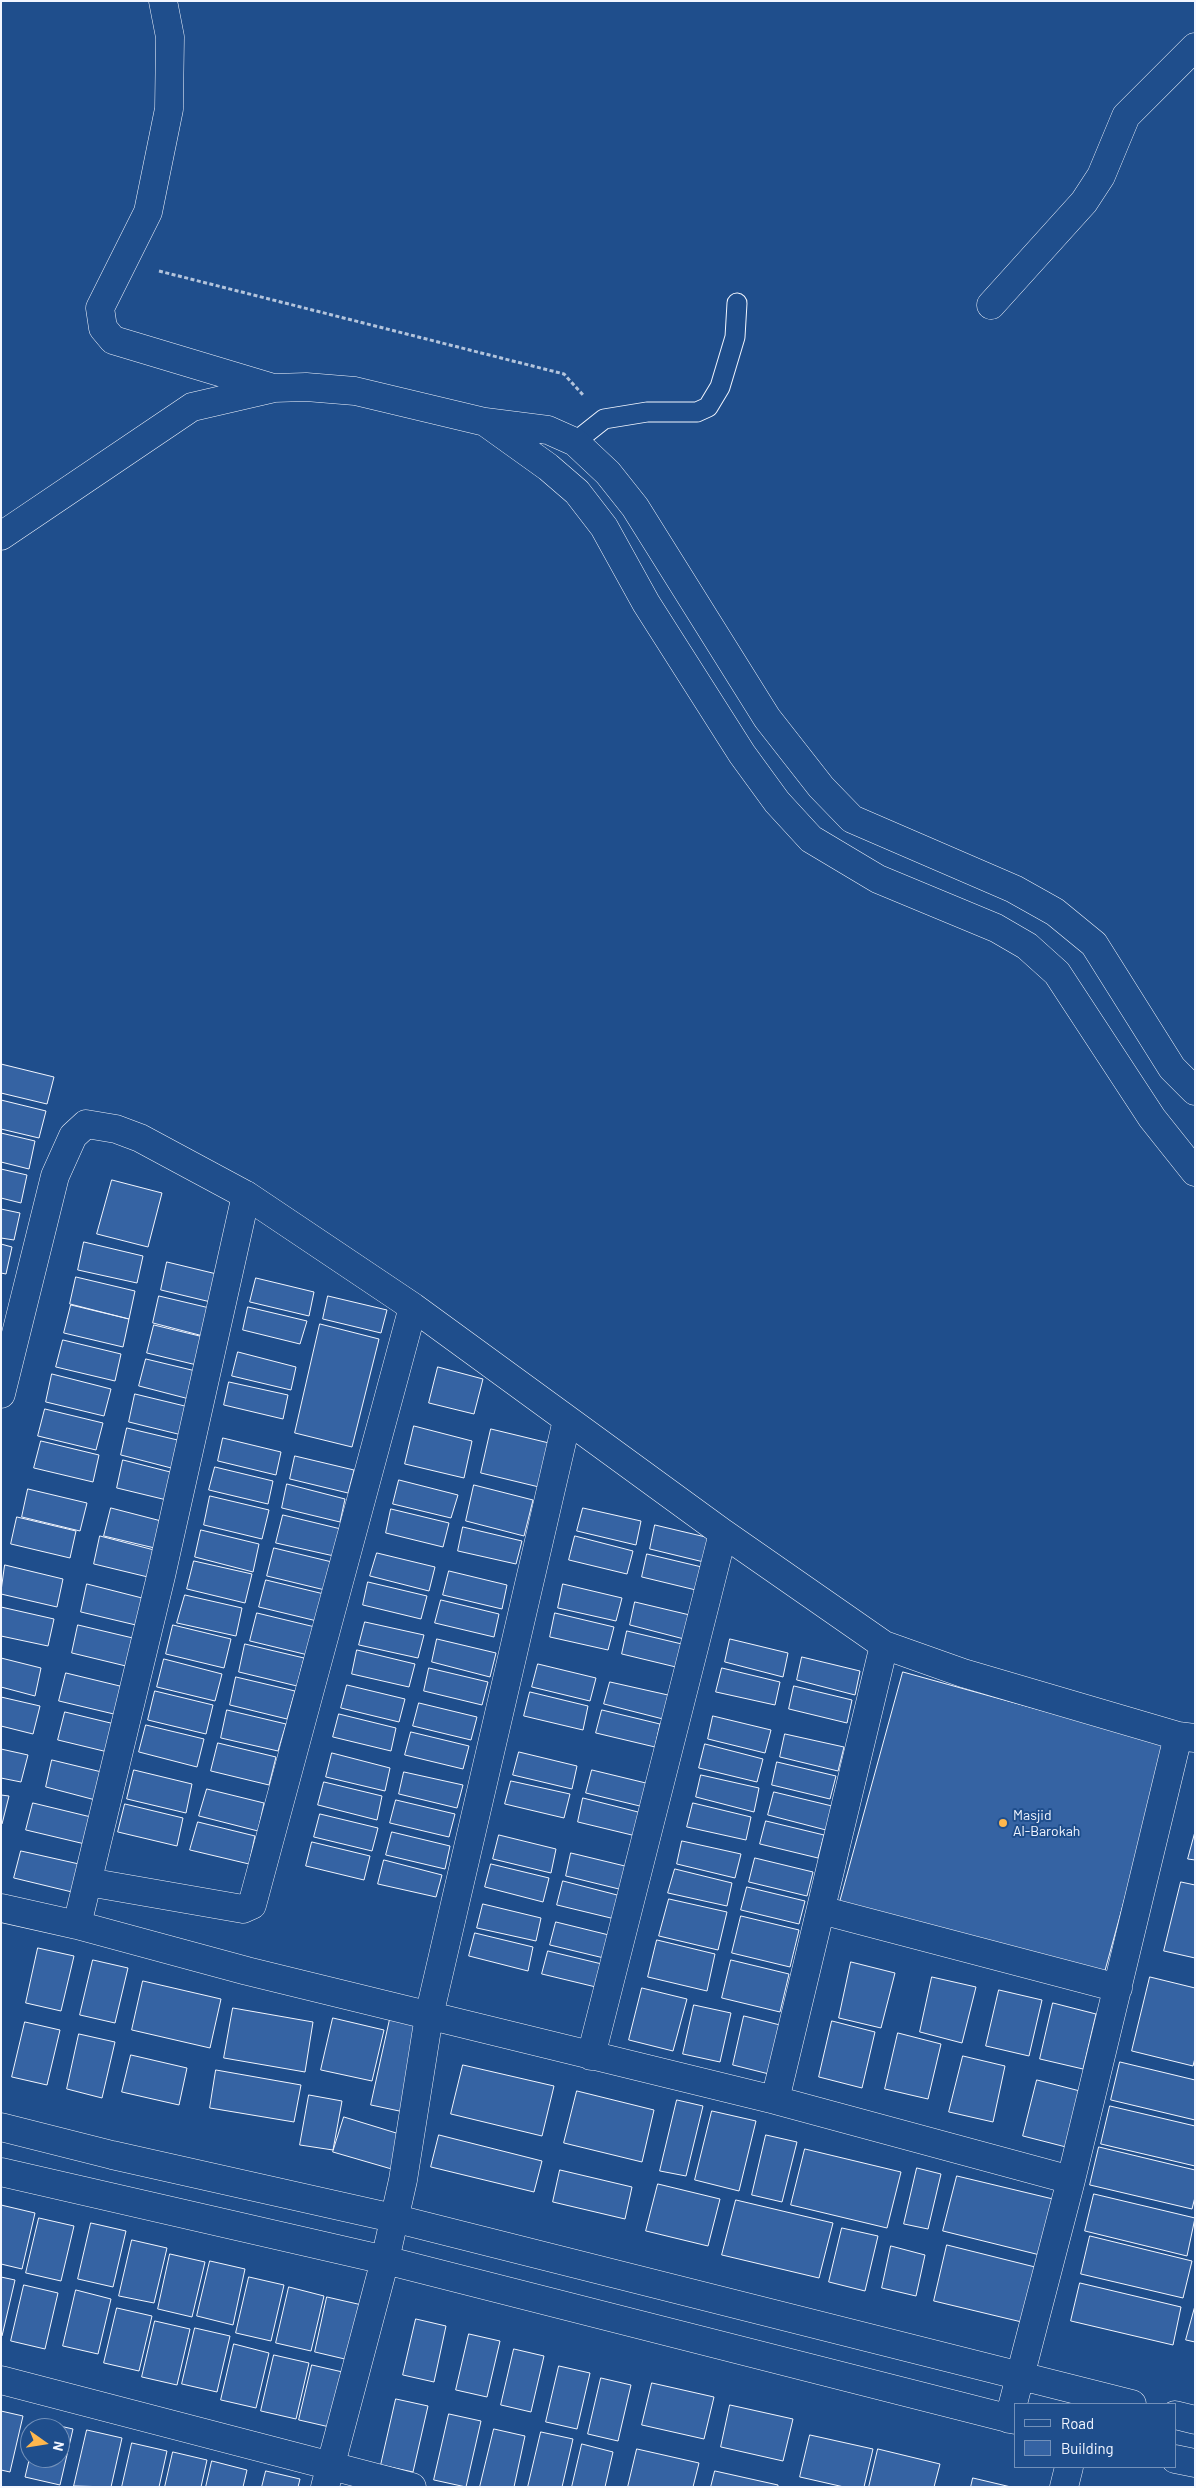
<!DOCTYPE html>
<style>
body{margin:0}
#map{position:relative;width:1196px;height:2488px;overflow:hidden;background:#1f4e8c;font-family:Barlow,sans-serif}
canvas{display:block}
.frame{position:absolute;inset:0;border:2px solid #f2f6ff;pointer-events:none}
.legend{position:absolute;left:1014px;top:2403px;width:162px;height:65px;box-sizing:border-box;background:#1f4e8c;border:1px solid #7391ba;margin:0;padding:6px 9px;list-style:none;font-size:15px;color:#f2f6ff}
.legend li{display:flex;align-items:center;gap:10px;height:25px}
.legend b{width:25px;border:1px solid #7391ba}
.north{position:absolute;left:20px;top:2418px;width:50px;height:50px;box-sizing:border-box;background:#1f4e8c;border:1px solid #7391ba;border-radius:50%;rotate:103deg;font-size:14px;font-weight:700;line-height:20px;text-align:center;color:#f2f6ff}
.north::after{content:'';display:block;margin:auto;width:18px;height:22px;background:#ffb74d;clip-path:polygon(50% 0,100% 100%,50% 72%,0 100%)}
</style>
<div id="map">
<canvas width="1196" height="2488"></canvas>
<div class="frame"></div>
<ul class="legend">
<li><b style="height:6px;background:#1f4e8c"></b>Road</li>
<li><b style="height:14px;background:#3563a3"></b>Building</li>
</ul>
<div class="north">N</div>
</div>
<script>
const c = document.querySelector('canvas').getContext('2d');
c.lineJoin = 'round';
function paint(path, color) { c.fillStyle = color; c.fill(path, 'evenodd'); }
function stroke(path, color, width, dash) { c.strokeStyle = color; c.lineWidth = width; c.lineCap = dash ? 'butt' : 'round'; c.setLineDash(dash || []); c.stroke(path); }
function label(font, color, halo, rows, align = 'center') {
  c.font = font + ' Barlow,sans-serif'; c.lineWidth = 4; c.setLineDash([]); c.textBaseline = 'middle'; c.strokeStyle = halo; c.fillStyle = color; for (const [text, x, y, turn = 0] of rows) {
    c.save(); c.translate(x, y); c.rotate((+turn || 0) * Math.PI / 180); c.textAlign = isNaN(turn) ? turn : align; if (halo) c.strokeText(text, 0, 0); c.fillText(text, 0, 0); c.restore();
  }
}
const building = new Path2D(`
 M1 1064 54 1077 47 1104 1 1093Z
 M1 1100 46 1111 39 1138 1 1129Z
 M1 1133 35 1141 29 1169 1 1162Z
 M1 1169 27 1175 21 1203 1 1198Z
 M112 1180 162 1193 148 1247 97 1234Z
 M1 1209 20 1213 14 1240 1 1238Z
 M84 1242 143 1256 137 1283 78 1270Z
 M1 1244 12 1247 6 1274 1 1273Z
 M167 1262 225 1276 219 1304 161 1290Z
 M76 1277 135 1291 129 1319 70 1304Z
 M256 1278 314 1292 309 1316 250 1302Z
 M159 1296 218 1310 211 1338 153 1323Z
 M328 1296 387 1310 381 1333 323 1319Z
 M71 1305 129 1319 123 1347 64 1333Z
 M248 1307 307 1321 300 1344 243 1330Z
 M320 1324 379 1339 352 1447 295 1433Z
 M154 1325 212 1339 205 1367 147 1353Z
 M63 1340 121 1354 115 1381 56 1367Z
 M238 1352 296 1367 291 1390 232 1376Z
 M146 1359 204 1373 197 1401 139 1386Z
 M438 1367 483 1379 474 1414 429 1403Z
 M52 1374 111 1389 104 1416 46 1402Z
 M229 1382 288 1395 283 1419 224 1405Z
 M135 1394 193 1408 186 1436 129 1422Z
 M45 1409 103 1423 96 1450 38 1436Z
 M414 1426 472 1441 464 1478 405 1464Z
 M127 1428 186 1442 179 1470 121 1455Z
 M491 1429 549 1443 539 1487 481 1473Z
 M223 1438 281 1452 276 1475 218 1461Z
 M41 1441 99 1455 93 1482 34 1468Z
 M295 1456 354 1470 348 1493 290 1479Z
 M123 1460 182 1475 175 1502 117 1488Z
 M215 1467 273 1481 268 1504 209 1490Z
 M399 1480 458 1495 451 1518 393 1504Z
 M287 1484 345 1499 340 1522 282 1508Z
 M474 1485 533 1500 524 1536 466 1521Z
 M28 1489 87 1503 80 1531 22 1517Z
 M210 1496 269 1510 262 1539 204 1525Z
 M111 1508 169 1523 163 1550 104 1536Z
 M583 1508 641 1521 636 1545 577 1531Z
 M391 1509 449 1523 443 1547 386 1533Z
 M283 1515 341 1529 334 1556 276 1543Z
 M17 1517 76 1531 70 1558 11 1544Z
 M655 1525 714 1539 708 1563 650 1549Z
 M463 1527 522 1541 516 1564 458 1551Z
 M201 1530 259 1544 253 1572 195 1557Z
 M100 1536 158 1551 152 1578 94 1564Z
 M575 1536 633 1551 627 1574 569 1560Z
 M274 1548 332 1562 325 1590 267 1576Z
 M377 1553 435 1567 429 1591 370 1576Z
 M647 1554 706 1568 700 1591 642 1577Z
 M194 1561 252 1574 245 1603 187 1589Z
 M5 1565 63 1579 57 1607 1 1594Z
 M449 1571 507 1585 502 1609 443 1595Z
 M266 1580 324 1594 317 1621 259 1607Z
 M368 1582 427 1596 421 1619 363 1605Z
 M87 1584 146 1599 140 1626 81 1612Z
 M563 1584 622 1598 616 1621 558 1608Z
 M185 1595 242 1608 236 1636 177 1623Z
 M441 1600 499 1614 494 1637 435 1623Z
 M635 1602 694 1616 688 1640 630 1625Z
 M1 1607 54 1619 48 1646 1 1636Z
 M257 1613 315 1627 308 1655 250 1641Z
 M555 1613 614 1627 608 1650 550 1637Z
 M365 1622 424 1635 418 1658 359 1645Z
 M78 1625 137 1639 130 1667 72 1653Z
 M173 1625 231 1639 224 1668 166 1654Z
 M627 1631 686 1645 680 1668 622 1654Z
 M437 1639 496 1653 490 1677 432 1662Z
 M730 1639 788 1653 783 1677 725 1662Z
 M245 1644 304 1658 297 1686 239 1672Z
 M357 1650 415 1664 409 1687 352 1674Z
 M802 1657 860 1671 855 1695 797 1680Z
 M1 1658 41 1668 35 1696 1 1687Z
 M164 1659 222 1674 215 1701 157 1687Z
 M538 1664 596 1678 590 1701 532 1687Z
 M429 1668 488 1682 482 1705 424 1691Z
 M722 1668 780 1682 775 1705 716 1692Z
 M903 1672 1167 1745 1104 1974 840 1902Z
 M66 1673 124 1687 118 1715 59 1701Z
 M236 1677 295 1691 287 1719 230 1705Z
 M610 1682 668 1695 663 1719 604 1704Z
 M347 1685 405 1699 399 1722 341 1708Z
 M794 1686 852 1700 847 1723 789 1709Z
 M155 1691 213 1705 206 1734 148 1720Z
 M530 1692 588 1706 583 1730 524 1716Z
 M1 1697 40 1706 33 1734 1 1726Z
 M419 1703 477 1717 471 1740 413 1726Z
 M227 1710 286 1724 278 1751 221 1738Z
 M602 1710 660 1724 655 1747 596 1733Z
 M65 1712 123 1726 116 1754 58 1740Z
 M339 1714 396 1728 391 1751 333 1737Z
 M713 1716 771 1730 765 1753 708 1739Z
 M146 1725 204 1739 197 1767 139 1752Z
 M411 1732 469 1746 463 1769 405 1755Z
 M785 1734 844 1747 838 1771 780 1757Z
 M218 1743 276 1757 269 1785 211 1771Z
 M705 1744 763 1759 757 1782 699 1768Z
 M1 1749 28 1755 21 1782 1 1778Z
 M519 1752 577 1766 572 1789 513 1775Z
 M332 1753 390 1768 385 1791 326 1777Z
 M52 1760 110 1774 103 1802 46 1787Z
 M777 1762 836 1776 830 1799 772 1785Z
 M134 1770 192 1784 186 1813 127 1799Z
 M592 1770 650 1784 644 1807 586 1793Z
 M404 1772 463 1785 457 1808 399 1794Z
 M701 1775 759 1788 754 1812 696 1797Z
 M511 1781 570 1794 564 1818 505 1804Z
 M324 1782 382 1796 377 1820 318 1805Z
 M207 1789 264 1803 258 1831 199 1816Z
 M774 1792 832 1806 826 1830 768 1815Z
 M1 1795 9 1796 2 1824H1Z
 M583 1798 642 1813 636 1836 578 1822Z
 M396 1800 455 1814 449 1837 390 1823Z
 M33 1803 91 1817 85 1844 26 1830Z
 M693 1803 751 1817 746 1840 687 1827Z
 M125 1804 183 1818 177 1846 118 1832Z
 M320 1814 378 1828 372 1851 314 1837Z
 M766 1821 824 1835 818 1858 760 1844Z
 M198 1822 255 1836 249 1864 190 1850Z
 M392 1832 450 1846 445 1869 386 1855Z
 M1195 1832V1860L1188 1859Z
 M499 1835 556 1849 551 1873 493 1859Z
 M682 1841 741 1854 735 1878 677 1864Z
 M312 1842 370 1856 364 1880 306 1866Z
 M21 1851 79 1864 72 1892 14 1878Z
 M571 1853 629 1867 623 1890 566 1876Z
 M755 1858 813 1872 807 1896 749 1882Z
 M384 1860 442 1875 436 1897 378 1884Z
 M491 1864 549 1878 543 1902 485 1887Z
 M675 1869 732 1883 727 1906 668 1893Z
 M563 1881 621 1896 615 1919 557 1905Z
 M1181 1882 1195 1885V1958L1164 1951Z
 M747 1887 805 1901 799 1924 741 1910Z
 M669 1899 727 1912 718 1950 659 1936Z
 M483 1904 541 1918 536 1941 477 1928Z
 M741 1916 799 1930 790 1967 732 1953Z
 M556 1922 613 1936 608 1959 550 1945Z
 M475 1933 533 1947 528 1971 469 1956Z
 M657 1940 715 1954 707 1991 648 1977Z
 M38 1948 74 1956 61 2011 26 2003Z
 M548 1951 606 1965 600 1988 542 1974Z
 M93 1960 128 1968 115 2023 80 2015Z
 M731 1960 789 1974 780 2012 722 1998Z
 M851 1962 895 1973 881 2028 839 2018Z
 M932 1977 976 1987 962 2043 920 2032Z
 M1150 1977 1195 1988V2058L1193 2066 1132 2051Z
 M143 1981 221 1999 210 2048 132 2030Z
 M642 1988 687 1999 673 2051 629 2040Z
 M999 1990 1042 2000 1029 2056 986 2046Z
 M1053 2003 1096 2014 1083 2069 1040 2059Z
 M694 2005 731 2013 720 2062 683 2054Z
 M233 2008 313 2022 305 2072 224 2058Z
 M744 2016 780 2025 769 2074 733 2065Z
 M333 2018 384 2030 372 2081 321 2070Z
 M390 2019 423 2026 404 2112 371 2105Z
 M832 2021 875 2032 862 2088 819 2077Z
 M25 2022 60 2030 47 2085 12 2077Z
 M898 2033 941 2044 928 2099 885 2089Z
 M79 2034 115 2042 102 2098 67 2089Z
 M131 2055 187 2068 179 2105 122 2092Z
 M963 2056 1005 2066 993 2122 949 2112Z
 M1120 2062 1195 2080V2120L1111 2100Z
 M463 2065 554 2086 542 2136 451 2114Z
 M216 2070 301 2085 294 2122 210 2108Z
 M1037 2080 1080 2091 1066 2147 1023 2136Z
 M577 2091 654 2110 642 2162 564 2143Z
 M309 2095 342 2101 333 2150 300 2145Z
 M677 2100 703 2106 686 2176 660 2171Z
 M1110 2106 1195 2126V2166L1101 2144Z
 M712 2111 756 2121 739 2191 695 2180Z
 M344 2117 406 2136 395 2170 333 2152Z
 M439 2135 542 2161 534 2192 431 2167Z
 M766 2135 797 2142 782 2202 752 2195Z
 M1099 2147 1195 2170V2197L1192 2209 1090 2185Z
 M805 2149 901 2172 887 2228 791 2205Z
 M917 2168 941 2174 928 2229 904 2224Z
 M560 2170 632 2187 625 2219 553 2202Z
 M957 2176 1053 2199 1040 2255 943 2231Z
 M658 2184 720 2199 708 2246 646 2231Z
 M1094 2194 1195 2218 1187 2256 1085 2231Z
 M736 2200 833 2223 819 2278 722 2255Z
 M1 2205 35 2213 22 2269 1 2264Z
 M39 2218 74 2226 61 2281 26 2273Z
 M91 2223 126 2231 113 2287 78 2279Z
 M842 2228 878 2236 865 2291 829 2282Z
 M1090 2236 1192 2261 1183 2298 1081 2274Z
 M132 2240 167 2248 154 2303 119 2296Z
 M947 2245 1043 2269 1030 2324 934 2301Z
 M891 2246 925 2255 916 2296 882 2288Z
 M170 2254 205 2262 192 2317 158 2309Z
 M210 2261 245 2269 233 2325 197 2316Z
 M1 2277 15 2280 2 2336H1Z
 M249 2277 284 2285 271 2341 236 2333Z
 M1080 2283 1181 2307 1173 2345 1071 2321Z
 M24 2285 58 2293 45 2349 11 2341Z
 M289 2287 324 2296 311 2351 276 2343Z
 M76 2290 111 2299 98 2354 63 2346Z
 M327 2297 362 2305 349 2360 315 2352Z
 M1195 2306V2342L1186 2340Z
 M117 2308 152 2316 139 2371 104 2363Z
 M416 2319 446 2326 434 2382 403 2375Z
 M155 2321 190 2329 177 2385 142 2377Z
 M195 2328 230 2336 217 2392 182 2384Z
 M469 2334 500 2341 487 2397 456 2390Z
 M234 2344 269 2353 256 2408 221 2400Z
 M514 2349 544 2356 531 2412 501 2405Z
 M274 2355 309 2363 296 2419 261 2411Z
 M312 2365 347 2373 334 2428 299 2420Z
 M559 2366 590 2373 577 2429 546 2422Z
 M601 2378 631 2385 618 2441 588 2434Z
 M652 2383 714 2397 704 2439 642 2425Z
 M396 2399 428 2406 413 2472 381 2465Z
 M730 2405 793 2419 783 2461 721 2447Z
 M1 2411 23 2416 10 2472 1 2470Z
 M449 2414 481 2421 466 2487 434 2480Z
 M38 2421 73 2429 60 2485 25 2477 30 2456V2458H60V2428H37Z
 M494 2429 525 2436 514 2487H480Z
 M87 2430 122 2438 111 2487 74 2486Z
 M541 2432 573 2439 562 2487H528Z
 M810 2435 873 2449 864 2487H844L800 2477Z
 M132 2443 167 2451 159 2487H122Z
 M582 2444 613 2452 605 2487H572Z
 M637 2449 699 2463 693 2487H628Z
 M878 2449 940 2464 934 2487H869Z
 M173 2452 207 2460 201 2487H165Z
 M212 2461 247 2470 243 2487H206Z
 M266 2471 300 2479 298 2487H262Z
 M715 2471 778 2485V2487H711Z
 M973 2478 1011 2487H971Z`);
paint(building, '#3563a3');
stroke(building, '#f2f6ff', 1);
const lane = new Path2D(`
 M575 442 604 419 647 412H697L708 407 720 387 735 337 737 303`);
const street = new Path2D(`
 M163 1 170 37 169 109 148 212 100 308 103 328 113 340 273 388
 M991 305 1084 202 1101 176 1126 116 1195 47
 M488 424 548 467 577 492 604 527 646 603 742 754 777 802 811 839 878 879 996 928 1027 946 1057 973 1152 1118 1195 1172
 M1 536 192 407 274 388 306 387 355 391 485 422 548 430 575 442 608 473 635 507 767 718 821 787 852 819 1014 889 1055 912 1094 944 1172 1068 1195 1091
 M1 1394 55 1176 73 1136 86 1124 116 1129 140 1138 246 1195 413 1307 723 1533 884 1645 963 1673 1178 1736 1195 1738
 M88 1882 243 1909 252 1905 413 1307
 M1 1908 77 1925 247 1971 775 2100 1071 2180
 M821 1910 1118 1988
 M77 1925 161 1576 246 1195
 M591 2056 723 1533
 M775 2100 884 1645
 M1 2127 112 2155 393 2218 1132 2404
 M1 2172 385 2260 1015 2420
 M1 2380 412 2487
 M1175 2415 1195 2420
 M1009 2419 1071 2180 1178 1736
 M1175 2459 1195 2463
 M325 2487 385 2260 403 2180 429 2016 567 1420
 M1064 2487 1069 2467`);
stroke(lane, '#f2f6ff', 21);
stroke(street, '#f2f6ff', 29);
stroke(new Path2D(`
 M159 271 564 374 583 395`), '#b3c4dc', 3, [4, 2.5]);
stroke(lane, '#1f4e8c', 19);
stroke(street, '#1f4e8c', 28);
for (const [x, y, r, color] of [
 [1003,1823,5,"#ffb74d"]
]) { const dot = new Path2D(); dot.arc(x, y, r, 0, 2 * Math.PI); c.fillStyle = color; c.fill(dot); stroke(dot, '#1f4e8c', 2); }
label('14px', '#f2f6ff', '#1f4e8c', [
 ["Masjid",1013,1815],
 ["Al-Barokah",1013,1831]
], 'left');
</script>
